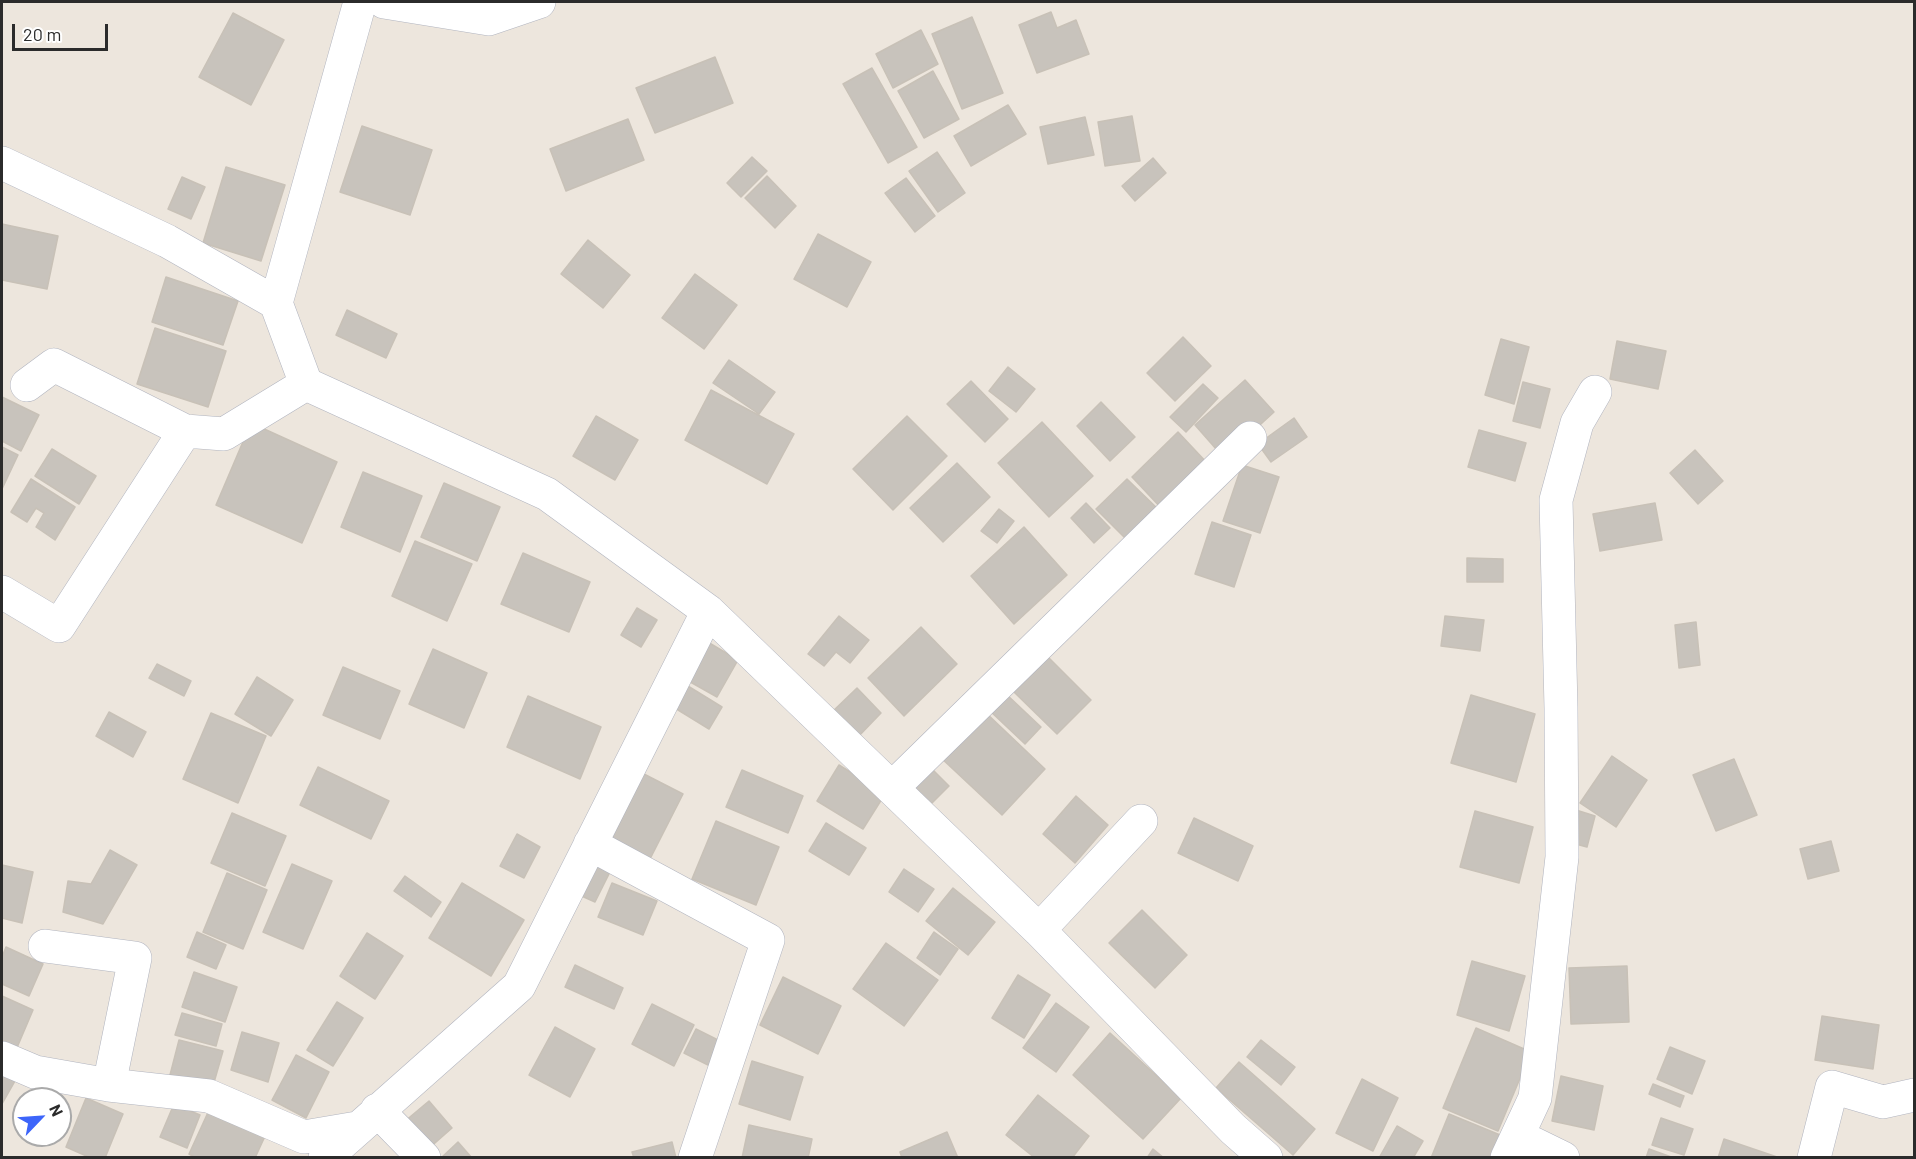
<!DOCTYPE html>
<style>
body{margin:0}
#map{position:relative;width:1916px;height:1159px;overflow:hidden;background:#ede6dd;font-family:Barlow,sans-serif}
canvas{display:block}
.frame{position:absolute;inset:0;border:3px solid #2b2b2b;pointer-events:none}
.north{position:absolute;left:12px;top:1087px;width:60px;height:60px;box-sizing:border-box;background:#fff;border:2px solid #aaa;border-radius:50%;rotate:65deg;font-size:16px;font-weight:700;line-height:24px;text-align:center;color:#2b2b2b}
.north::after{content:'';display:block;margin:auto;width:21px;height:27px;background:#3d65fa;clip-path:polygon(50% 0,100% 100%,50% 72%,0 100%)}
.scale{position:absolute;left:12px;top:24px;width:96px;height:27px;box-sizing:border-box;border:3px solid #2b2b2b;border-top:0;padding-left:8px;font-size:18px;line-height:21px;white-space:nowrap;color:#2b2b2b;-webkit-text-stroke:4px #fff;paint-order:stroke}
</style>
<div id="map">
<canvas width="1916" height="1159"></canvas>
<div class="frame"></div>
<div class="north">N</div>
<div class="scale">20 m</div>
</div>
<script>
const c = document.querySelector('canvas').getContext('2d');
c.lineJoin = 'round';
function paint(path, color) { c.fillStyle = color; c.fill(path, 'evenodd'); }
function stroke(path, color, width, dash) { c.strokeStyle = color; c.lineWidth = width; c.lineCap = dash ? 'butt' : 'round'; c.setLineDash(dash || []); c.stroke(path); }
const building = new Path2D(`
 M1051 12 1057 28 1076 20 1089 54 1037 73 1019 25Z
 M233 13 284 40 251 105 199 77Z
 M972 17 1003 93 962 109 932 34Z
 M921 30 938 64 893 88 876 54Z
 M715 57 733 103 655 133 636 88Z
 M872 68 917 147 888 163 843 84Z
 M933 71 959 119 924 138 898 91Z
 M1008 105 1026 134 971 166 954 136Z
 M1132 116 1140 161 1105 166 1098 122Z
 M1085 117 1094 155 1048 164 1040 127Z
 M628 119 644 160 566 191 550 149Z
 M362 126 432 150 410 215 340 192Z
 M937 152 965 193 938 212 909 171Z
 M752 157 767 171 741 197 727 183Z
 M1153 158 1166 173 1135 201 1122 186Z
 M226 167 285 185 261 261 203 243Z
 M767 176 796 206 775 228 745 198Z
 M182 177 205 187 191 219 168 209Z
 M906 178 935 216 915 232 885 193Z
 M2 224 58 236 47 289 2 280Z
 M818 234 871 262 847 307 794 279Z
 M588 240 630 275 603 308 561 274Z
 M695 274 737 305 704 349 662 318Z
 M166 277 238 301 223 345 152 322Z
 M347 310 397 334 386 358 336 335Z
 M155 328 226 351 208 407 137 384Z
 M1183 337 1211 366 1175 401 1147 373Z
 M1501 339 1529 347 1514 404 1485 395Z
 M1617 341 1666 351 1658 389 1610 379Z
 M729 360 775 392 759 414 713 383Z
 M1008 367 1035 389 1016 412 989 391Z
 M1245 380 1274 412 1224 458 1195 425Z
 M971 381 1008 419 985 442 947 404Z
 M1523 382 1550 389 1540 428 1513 421Z
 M1203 384 1218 398 1186 432 1170 417Z
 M711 390 794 434 767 484 685 440Z
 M2 397 39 415 21 451 2 441Z
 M1101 402 1135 437 1110 461 1077 426Z
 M596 416 638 440 615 480 573 456Z
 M907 416 947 456 893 510 853 469Z
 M1294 418 1307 437 1271 462 1258 444Z
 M1042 422 1093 476 1049 517 998 463Z
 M251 423 337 462 302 543 216 505Z
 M1479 430 1526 443 1515 481 1468 467Z
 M1178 432 1209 465 1163 510 1132 477Z
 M2 447 18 455 2 489Z
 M52 449 96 476 79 504 35 476Z
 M1695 450 1723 481 1698 504 1670 473Z
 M957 463 990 497 943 542 910 508Z
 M1242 465 1279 477 1260 533 1223 521Z
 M363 472 422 496 400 552 341 527Z
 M31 479 75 507 55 540 36 527 44 513 36 508 27 522 11 512Z
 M1127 479 1161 512 1130 543 1096 509Z
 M444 483 500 507 477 561 421 537Z
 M1086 503 1110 528 1094 543 1071 518Z
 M1655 503 1662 540 1600 551 1593 514Z
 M999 509 1014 521 997 543 981 531Z
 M1212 522 1251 535 1234 587 1195 574Z
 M1024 527 1067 575 1014 624 971 576Z
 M415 541 472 564 447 621 392 596Z
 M523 553 590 582 569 632 501 604Z
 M1467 558 1503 559V582H1467Z
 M637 608 657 620 641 647 621 635Z
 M839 616 869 640 850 663 836 652 824 666 808 654Z
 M1445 616 1484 620 1480 651 1441 646Z
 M1696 622 1700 665 1679 668 1675 625Z
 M921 627 957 664 904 716 868 678Z
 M706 641 738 660 717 697 685 679Z
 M433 649 487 673 464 728 409 704Z
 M1048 657 1091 700 1057 734 1014 692Z
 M157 664 191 681 184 696 149 678Z
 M343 667 400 691 380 739 323 715Z
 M257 677 293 700 271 736 235 714Z
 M683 683 722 707 709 729 670 705Z
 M857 688 881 713 856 739 831 713Z
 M1005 693 1041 727 1025 744 989 710Z
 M1471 695 1535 714 1516 782 1451 763Z
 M528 696 601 727 580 779 507 747Z
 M983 710 1045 769 1002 815 939 756Z
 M109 712 146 732 133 757 96 736Z
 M211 713 266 736 238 803 183 779Z
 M1612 756 1647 780 1616 827 1580 803Z
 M1734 759 1757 815 1716 831 1693 775Z
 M924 761 949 786 931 804 906 780Z
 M839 765 885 794 863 829 817 801Z
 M318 767 389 801 371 839 300 805Z
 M742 770 803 796 788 833 726 807Z
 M640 772 683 794 650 859 607 837Z
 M1076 796 1108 825 1075 863 1043 834Z
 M1576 810 1595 816 1587 847 1568 842Z
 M1475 811 1533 827 1519 883 1460 867Z
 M232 813 286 836 265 886 211 863Z
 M1194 818 1253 846 1238 881 1178 853Z
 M716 821 779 847 756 905 692 879Z
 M826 823 866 848 849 875 809 851Z
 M517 834 540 847 524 878 500 866Z
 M1831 841 1839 871 1808 879 1800 849Z
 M110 850 137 865 103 924 63 912 68 881 91 884Z
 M594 859 612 868 595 902 577 894Z
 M292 864 332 881 303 949 263 932Z
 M2 865 33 872 22 923 2 918Z
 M904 869 934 889 918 912 889 892Z
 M227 873 267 890 243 949 203 932Z
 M405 876 441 902 431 917 394 891Z
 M462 883 524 920 491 976 429 938Z
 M612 883 657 901 643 935 598 917Z
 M953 888 995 922 968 955 926 921Z
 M1142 910 1187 955 1155 988 1109 943Z
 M197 932 226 945 216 969 187 957Z
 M934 932 958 949 940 975 917 958Z
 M367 933 403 956 375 999 340 976Z
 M886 943 938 980 904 1026 853 989Z
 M6 947 43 964 29 996 2 984V957Z
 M1472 961 1525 976 1509 1031 1457 1015Z
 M575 965 623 988 614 1009 565 987Z
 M1627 966 1629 1022 1571 1024 1569 968Z
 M194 972 237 987 225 1022 182 1007Z
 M1018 975 1050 995 1024 1038 992 1018Z
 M783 977 841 1006 818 1054 760 1025Z
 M2 996 33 1010 13 1057 2 1052Z
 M337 1002 363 1018 333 1066 307 1050Z
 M1056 1003 1089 1027 1056 1072 1023 1048Z
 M652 1004 694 1025 674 1066 632 1044Z
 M182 1013 222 1024 216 1046 175 1035Z
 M1822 1016 1879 1025 1873 1069 1815 1060Z
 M555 1027 595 1049 570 1097 529 1075Z
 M1476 1028 1531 1052 1498 1131 1443 1108Z
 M696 1029 728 1045 716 1069 684 1053Z
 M242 1032 279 1043 268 1082 231 1070Z
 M1110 1033 1181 1098 1143 1139 1073 1075Z
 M179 1040 223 1051 213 1086 170 1075Z
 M1261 1040 1295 1067 1281 1085 1247 1057Z
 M1670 1047 1705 1061 1692 1094 1657 1079Z
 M296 1055 329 1072 306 1118 272 1100Z
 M752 1061 803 1077 790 1120 739 1104Z
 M1239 1062 1315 1129 1293 1155 1216 1088Z
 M2 1074 15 1081 2 1104Z
 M1561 1076 1603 1086 1594 1130 1552 1121Z
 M1362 1079 1398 1098 1373 1151 1336 1133Z
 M1653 1084 1684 1096 1680 1107 1649 1094Z
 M1038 1095 1089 1136 1072 1158H1035L1006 1135Z
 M86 1098 123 1114 105 1158H91L66 1147Z
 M429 1101 452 1128 427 1150 404 1122Z
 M174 1104 200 1115 187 1148 160 1137Z
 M210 1108 266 1134 255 1158H196L189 1154Z
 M1449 1114 1505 1137 1496 1158H1431Z
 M1661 1118 1693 1129 1684 1155 1652 1145Z
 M749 1125 812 1139 808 1158H742Z
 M1397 1126 1423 1141 1413 1158H1379Z
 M947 1132 958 1158H902L900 1152Z
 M1724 1139 1780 1158H1718Z
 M458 1142 472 1158H441Z
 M672 1142 676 1158H634L632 1152Z
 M1153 1149 1164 1158H1147Z
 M1649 1149 1674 1158H1646Z`);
paint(building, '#c8c3bc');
stroke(building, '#c8c1b7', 1.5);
const minor = new Path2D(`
 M384 2 489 19 539 2
 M2 163 167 241 276 303 306 384 547 494 708 611 1039 930 1233 1129 1266 1158
 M276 303 360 2
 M27 385 54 365 185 431 224 434 306 384
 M2 592 59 626 185 431
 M892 788 1250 438
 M590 844 768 940 695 1158
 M1039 930 1141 821
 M45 946 135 958 109 1085
 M2 1058 35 1072 109 1085 209 1096 304 1137 357 1128
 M377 1110 424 1158
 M1518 1136 1563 1158
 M325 1158 519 986 708 611
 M1507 1158 1535 1098 1562 857 1561 708 1556 500 1577 423 1595 392
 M1814 1158 1832 1087 1883 1102 1914 1095`);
stroke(minor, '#b1b4bf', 34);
stroke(minor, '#fff', 33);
</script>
